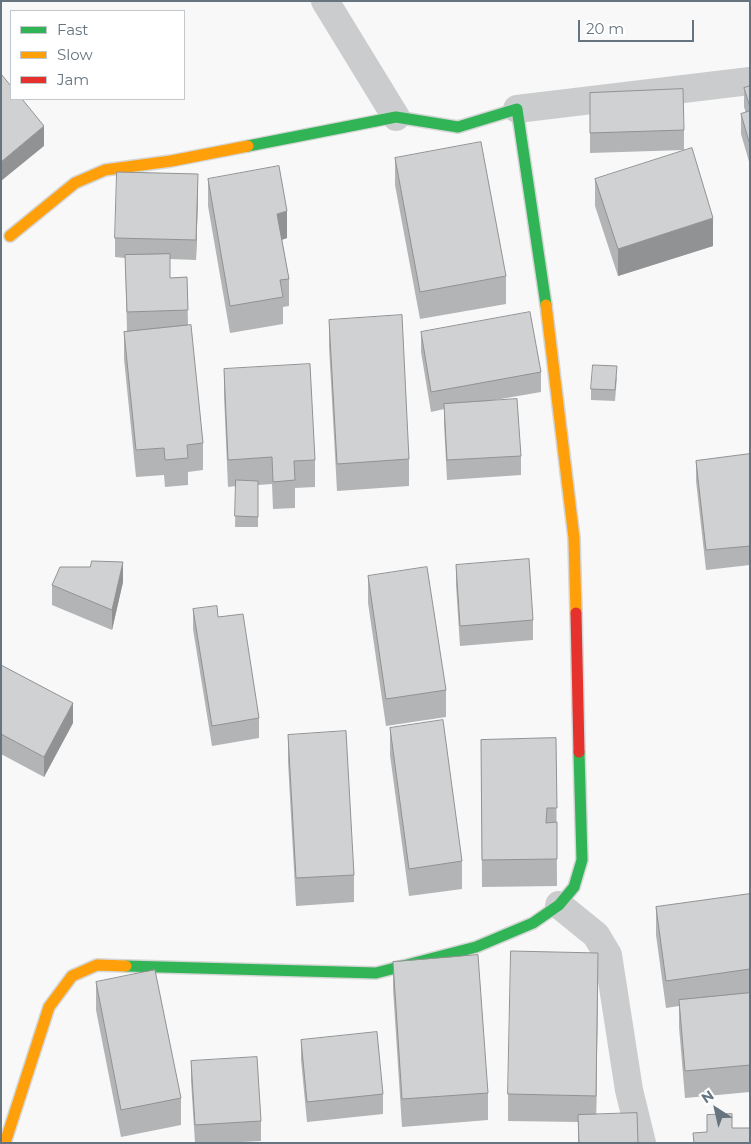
<!DOCTYPE html>
<style>
body{margin:0}
#map{position:relative;width:751px;height:1144px;overflow:hidden;background:#f8f8f8;font-family:Montserrat,sans-serif}
canvas{display:block}
.frame{position:absolute;inset:0;border:2px solid #66747f;pointer-events:none}
.legend{position:absolute;left:10px;top:10px;width:175px;height:90px;box-sizing:border-box;background:#fff;border:1px solid #c2c7cc;margin:0;padding:6px 9px;list-style:none;font-size:15px;color:#66747f}
.legend li{display:flex;align-items:center;gap:10px;height:25px}
.legend b{width:25px;border:1px solid #c2c7cc}
.north{position:absolute;left:691px;top:1084px;width:50px;height:50px;-webkit-text-stroke:4px #fff;paint-order:stroke;rotate:325deg;font-size:14px;font-weight:700;line-height:20px;text-align:center;color:#66747f}
.north::after{content:'';display:block;margin:auto;width:18px;height:22px;background:#66747f;clip-path:polygon(50% 0,100% 100%,50% 72%,0 100%)}
.scale{position:absolute;left:578px;top:20px;width:116px;height:22px;box-sizing:border-box;border:2px solid #66747f;border-top:0;padding-left:6px;font-size:15px;line-height:18px;white-space:nowrap;color:#66747f;-webkit-text-stroke:4px #fff;paint-order:stroke}
</style>
<div id="map">
<canvas width="751" height="1144"></canvas>
<div class="frame"></div>
<ul class="legend">
<li><b style="height:6px;background:#30b455"></b>Fast</li>
<li><b style="height:6px;background:#ff9f0a"></b>Slow</li>
<li><b style="height:6px;background:#e5322d"></b>Jam</li>
</ul>
<div class="north">N</div>
<div class="scale">20 m</div>
</div>
<script>
const c = document.querySelector('canvas').getContext('2d');
c.lineJoin = 'round';
function stroke(path, color, width, dash) { c.strokeStyle = color; c.lineWidth = width; c.lineCap = dash ? 'butt' : 'round'; c.setLineDash(dash || []); c.stroke(path); }
function paint(path, color) { c.fillStyle = color; c.fill(path, 'evenodd'); }
const fast = new Path2D(`
 M248 146 396 117 458 127 517 109 546 305
 M126 966 376 973 476 947 533 923 559 905 574 887 582 860 579 752`);
const slow = new Path2D(`
 M10 236 75 183 105 170 171 161 248 146
 M546 305 574 538 576 613
 M5 1143 49 1007 72 976 97 965 126 966`);
const jam = new Path2D(`
 M576 613 579 752`);
stroke(fast, '#d5d6d6', 14);
stroke(slow, '#d5d6d6', 14);
stroke(jam, '#d5d6d6', 14);
stroke(new Path2D(`
 M325 1 396 117
 M517 109 750 81
 M559 905 596 935 608 955 629 1090 642 1143`), '#cbcccd', 28);
stroke(fast, '#30b455', 11);
stroke(slow, '#ff9f0a', 11);
stroke(jam, '#e5322d', 11);
paint(new Path2D(`
 M750 86V165L741 134V114L746 113 744 107V88Z
 M590 93 684 130V150L590 153Z
 M395 158 506 276V304L420 319 395 185Z
 M208 179 287 238 282 240 289 279V306L283 307V324L230 333 208 206Z
 M595 179 713 246 618 276 595 206Z
 M198 194 196 260 170 259V278L187 277 188 325 203 443V470L188 472V485L165 487 164 475 136 477 124 359V332L127 331 125 258 115 257V238Z
 M329 320 409 459V486L337 491 329 347Z
 M421 332 541 372V392L489 401 521 456V475L447 480 444 424V409L431 412 421 352Z
 M224 369 315 460V487L295 488V508L273 509 272 484 258 485V527H235L236 486 228 487 224 396Z
 M617 377 615 401 591 400V389Z
 M750 454V565L706 570 696 481V461Z
 M456 565 533 620V640L460 646 456 585Z
 M90 567 123 582 112 630 52 605V585Z
 M368 576 446 690V717L386 726 368 603Z
 M193 609 218 617 259 718V738L212 746 193 629Z
 M1 665 73 723 44 777 1 754Z
 M390 728 462 861V889L409 896 390 755Z
 M288 735 354 875V902L296 906 288 762Z
 M556 738 557 886 482 887 481 740Z
 M750 894V1092L685 1098 679 1027V1006L666 1008 656 935V907Z
 M393 962 488 1093V1120L402 1127 393 989Z
 M598 980 596 1114 638 1143H578V1122L508 1121V1094Z
 M96 982 181 1098V1125L121 1137 96 1010Z
 M301 1040 383 1094V1114L307 1122 301 1060Z
 M191 1061 261 1121V1141L224 1143H195L191 1081Z`), '#b2b4b5');
paint(new Path2D(`
 M44 126V146L1 181V162Z
 M198 174V194L196 260V240Z
 M287 211V238L277 241V214Z
 M713 218V246L618 276V249Z
 M123 562V582L112 630V610Z
 M73 703V723L44 777V757Z
 M598 953V980L596 1123V1096Z`), '#919293');
const building = new Path2D(`
 M1 74 11 86V99H22L44 126 1 162Z
 M750 86V107L744 88Z
 M683 89 684 130 590 133V93Z
 M750 111V145L741 114Z
 M481 142 506 276 420 292 395 158Z
 M692 148 713 218 618 249 595 179Z
 M279 166 287 211 277 214 289 279 280 280 283 297 230 306 208 179Z
 M117 172 198 174 196 240 115 238Z
 M170 254V278L187 277 188 310 127 312 125 255Z
 M530 312 541 372 431 392 421 332Z
 M402 315 409 459 337 464 329 320Z
 M191 325 203 443 187 445 188 458 165 460 164 448 136 450 124 332Z
 M310 364 315 460 294 461 295 480 273 482 272 457 228 460 224 369Z
 M593 365 617 366 615 390 591 389Z
 M517 399 521 456 447 460 444 404Z
 M750 454V546L706 550 696 461Z
 M236 480 258 481V517L235 516Z
 M529 559 533 620 460 626 456 565Z
 M92 561 123 562 112 610 52 585 60 567H90Z
 M427 567 446 690 386 699 368 576Z
 M217 606 218 617 243 614 259 718 212 726 193 609Z
 M1 665 73 703 44 757 1 734Z
 M443 720 462 861 409 869 390 728Z
 M346 731 354 875 296 878 288 735Z
 M556 738 557 808H547L546 823 557 822V859L482 860 481 740Z
 M750 894V969L666 981 656 907Z
 M511 951 598 953 596 1096 508 1094Z
 M478 955 488 1093 402 1099 393 962Z
 M155 970 181 1098 121 1110 96 982Z
 M750 993V1065L685 1071 679 1000Z
 M377 1032 383 1094 307 1102 301 1040Z
 M257 1057 261 1121 195 1125 191 1061Z
 M637 1113 638 1143H579L578 1115Z
 M732 1114V1128H750V1143H694L693 1133 707 1132V1115Z`);
paint(building, '#cfd1d2');
stroke(building, '#919293', 1);
</script>
